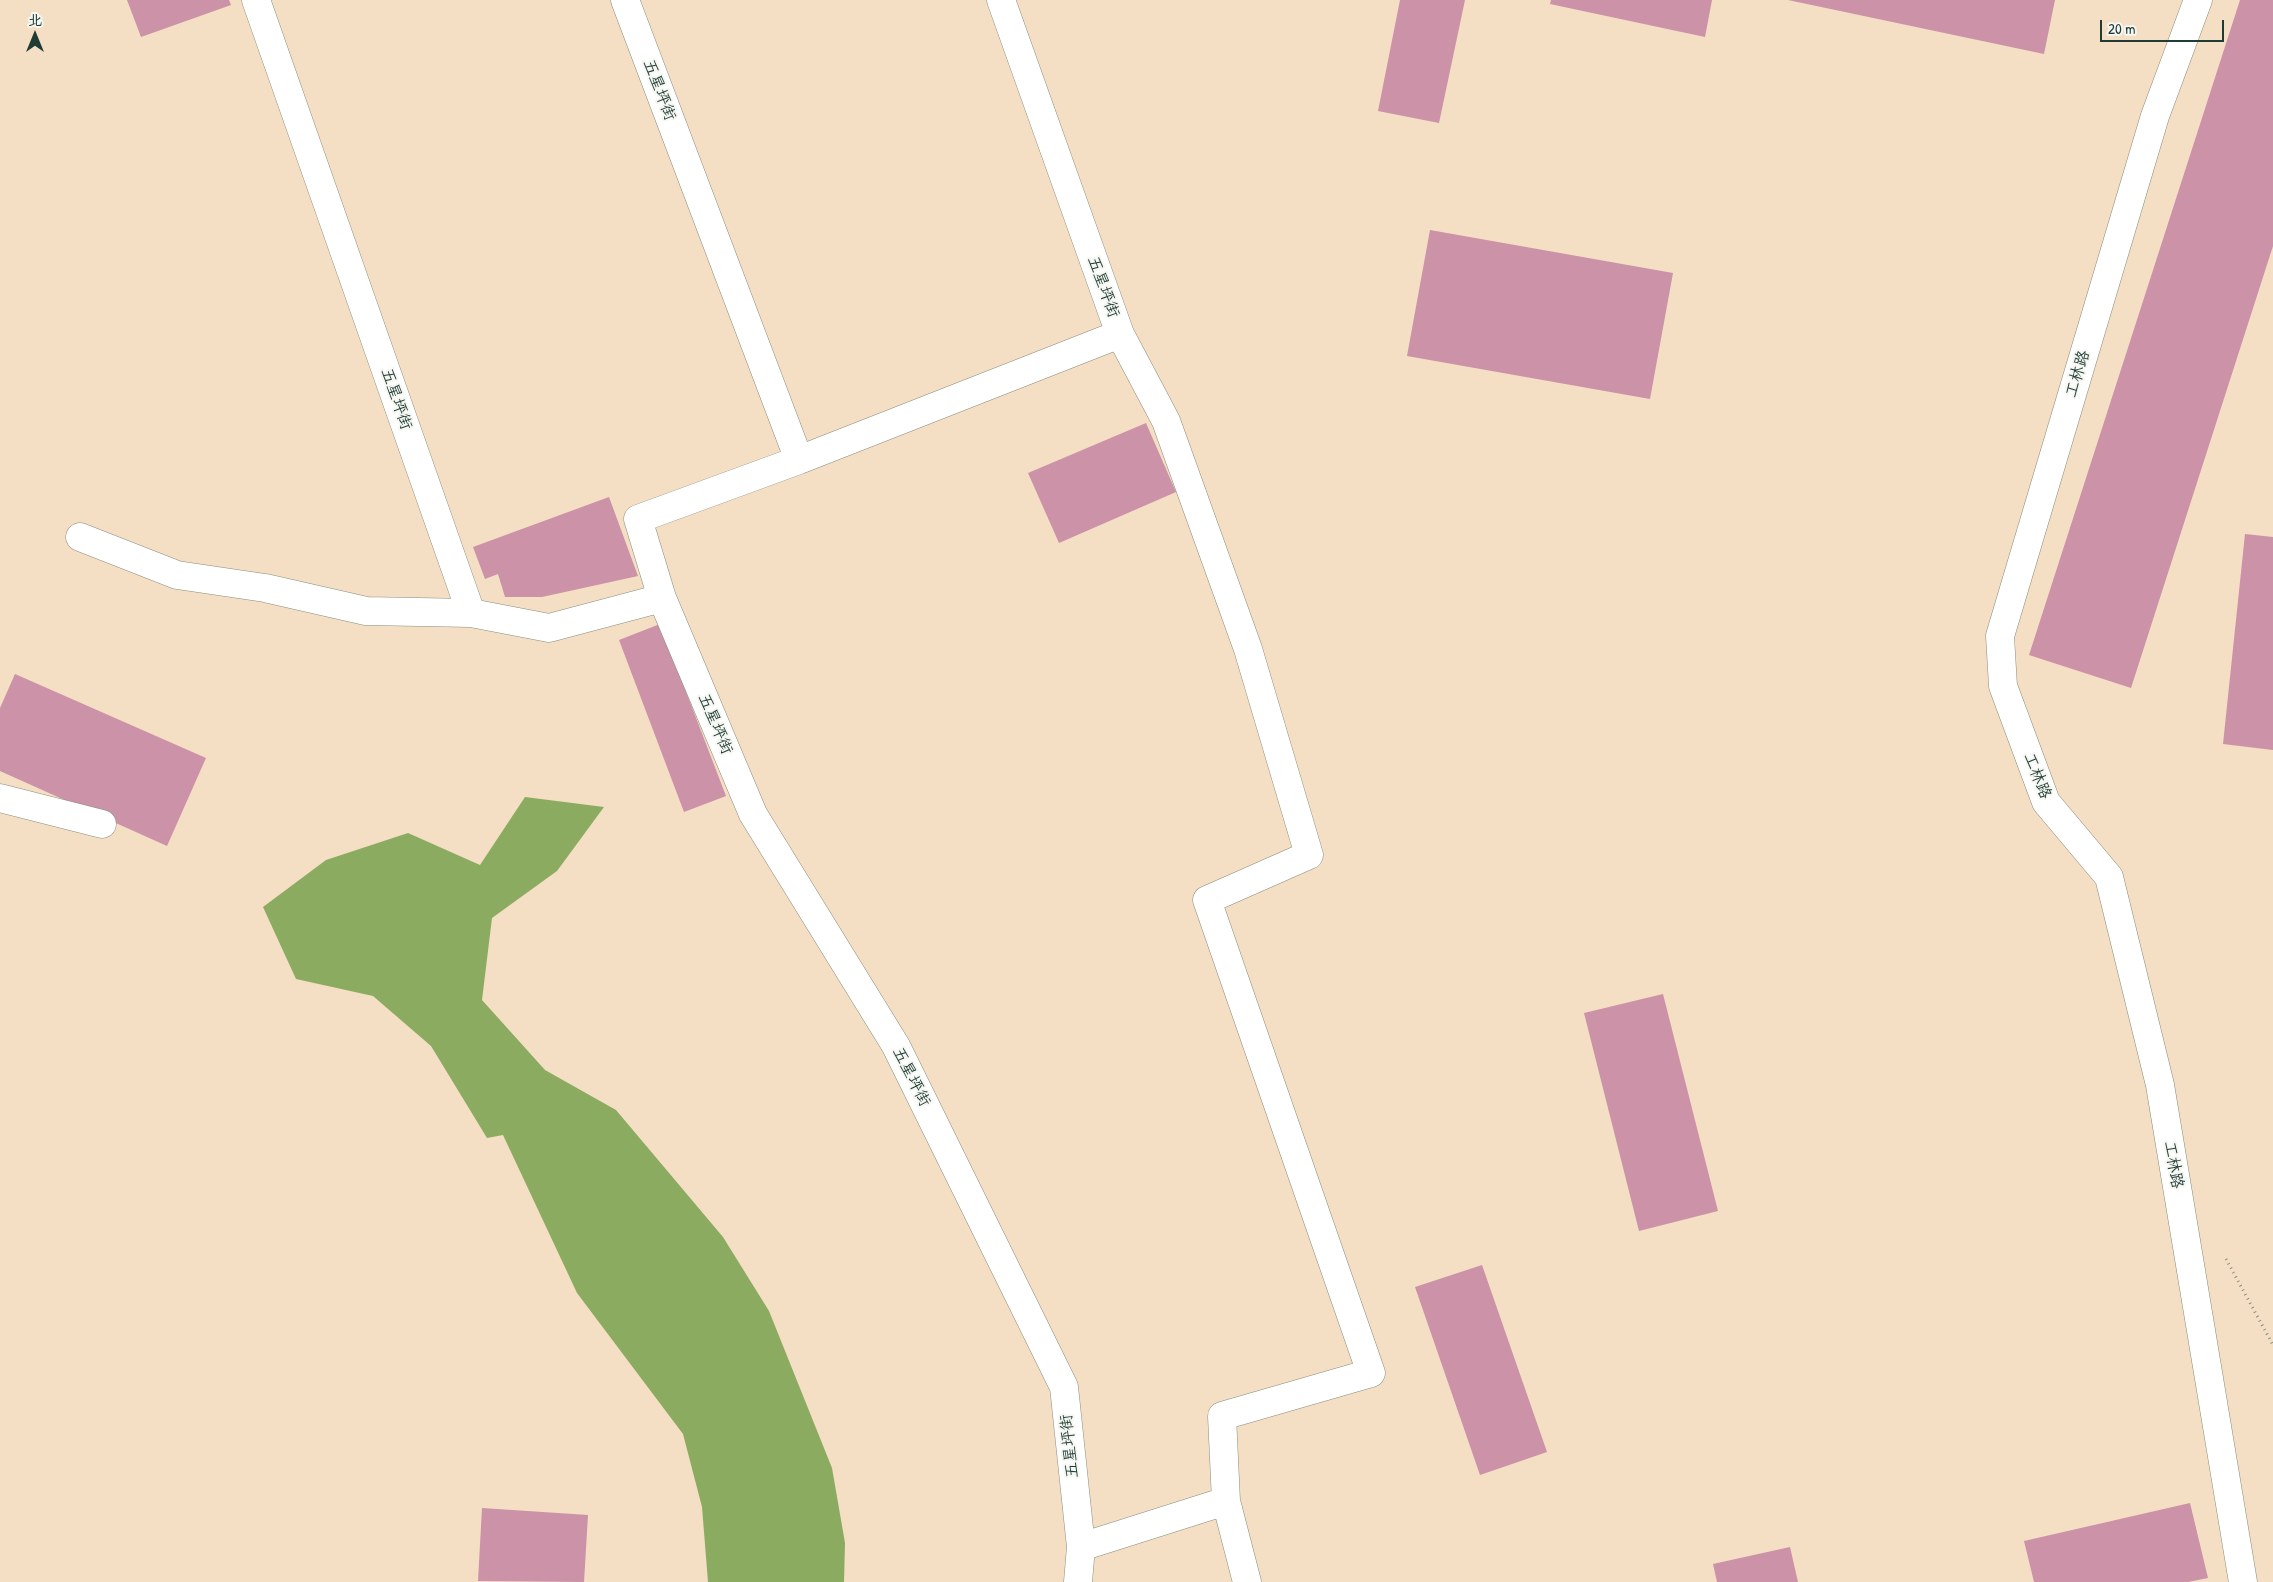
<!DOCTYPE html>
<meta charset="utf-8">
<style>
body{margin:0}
#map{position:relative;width:2273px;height:1582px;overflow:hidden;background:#f4dec4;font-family:"Patrick Hand","LXGW WenKai TC",sans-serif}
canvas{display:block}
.north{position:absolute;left:10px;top:10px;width:50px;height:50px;-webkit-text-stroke:4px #f6f6f2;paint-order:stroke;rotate:0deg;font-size:14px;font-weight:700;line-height:20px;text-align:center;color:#1f3d34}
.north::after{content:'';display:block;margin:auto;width:18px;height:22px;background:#1f3d34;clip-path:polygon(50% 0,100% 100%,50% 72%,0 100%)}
.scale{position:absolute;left:2100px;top:20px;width:124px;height:22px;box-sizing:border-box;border:2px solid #1f3d34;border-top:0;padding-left:6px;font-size:15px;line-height:18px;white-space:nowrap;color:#1f3d34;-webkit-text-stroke:4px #f6f6f2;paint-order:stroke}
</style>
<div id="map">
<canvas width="2273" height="1582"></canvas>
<div class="north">北</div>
<div class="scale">20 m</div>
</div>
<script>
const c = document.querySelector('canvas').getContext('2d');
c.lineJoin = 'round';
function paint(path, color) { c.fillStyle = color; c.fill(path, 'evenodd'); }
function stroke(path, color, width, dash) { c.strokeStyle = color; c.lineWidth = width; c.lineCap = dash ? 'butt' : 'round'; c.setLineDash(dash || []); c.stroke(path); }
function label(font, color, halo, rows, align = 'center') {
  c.font = font + ' "Patrick Hand","LXGW WenKai TC",sans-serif'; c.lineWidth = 4; c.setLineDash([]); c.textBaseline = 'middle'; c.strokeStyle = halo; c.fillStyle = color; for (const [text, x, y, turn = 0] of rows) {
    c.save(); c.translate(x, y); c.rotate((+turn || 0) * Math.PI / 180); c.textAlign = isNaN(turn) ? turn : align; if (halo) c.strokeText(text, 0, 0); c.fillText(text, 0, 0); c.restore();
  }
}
paint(new Path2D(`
 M525 797 604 807 557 871 492 918 482 1000 545 1070 616 1110 723 1237 769 1311 832 1468 845 1543 844 1582H708L702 1507 683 1434 577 1293 503 1135 487 1138 431 1046 373 996 296 979 263 907 326 860 408 833 480 865Z`), '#8bac60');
paint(new Path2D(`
 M127 0H229L231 5 141 37Z
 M1400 0H1465L1439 123 1378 111Z
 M1551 0H1712L1705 37 1550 4Z
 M1788 0H2055L2044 54Z
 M2240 0H2273V246L2131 688 2029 655Z
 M1430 230 1673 273 1650 399 1407 356Z
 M1146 423 1176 492 1059 543 1028 473Z
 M609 497 638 576 542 597H505L498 574 485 579 473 547Z
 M2245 534 2273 537V750L2223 744Z
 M660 624 726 796 684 812 619 640Z
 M15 674 206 758 167 846 0 771V708Z
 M1663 994 1718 1211 1639 1231 1584 1013Z
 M1482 1265 1547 1452 1480 1475 1415 1287Z
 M2190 1503 2208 1578 2188 1582H2034L2024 1541Z
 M482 1508 588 1515 584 1582 478 1581Z
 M1790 1547 1798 1582H1717L1713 1564Z`), '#cb92a8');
const minor = new Path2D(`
 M256 0 471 613 549 628 662 598
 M625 0 799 460
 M1001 0 1120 334 799 460 638 519 662 598 753 814 896 1046 1064 1387 1081 1547 1078 1582
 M2198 0 2155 116 2000 636 2003 686 2046 802 2109 877 2160 1085 2243 1582
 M1120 334 1166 421 1248 649 1309 855 1207 900 1371 1373 1222 1416 1226 1501 1247 1582
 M80 537 177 575 265 588 366 611 471 613
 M0 798 102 824
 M1081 1547 1226 1501`);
stroke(minor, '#8a8e7c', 29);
stroke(new Path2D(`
 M2226 1259 2273 1345`), '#8a8e7c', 3, [1, 4]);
stroke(minor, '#fff', 28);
label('16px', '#1f3d34', '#f6f6f2', [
 ["五星坪街",659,90,69],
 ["五星坪街",1103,287,70],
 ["工林路",2078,374,-73],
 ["五星坪街",396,399,71],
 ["五星坪街",715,724,67],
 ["工林路",2037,776,68],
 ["五星坪街",911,1077,63],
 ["工林路",2173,1165,80],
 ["五星坪街",1070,1446,-96]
]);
</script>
